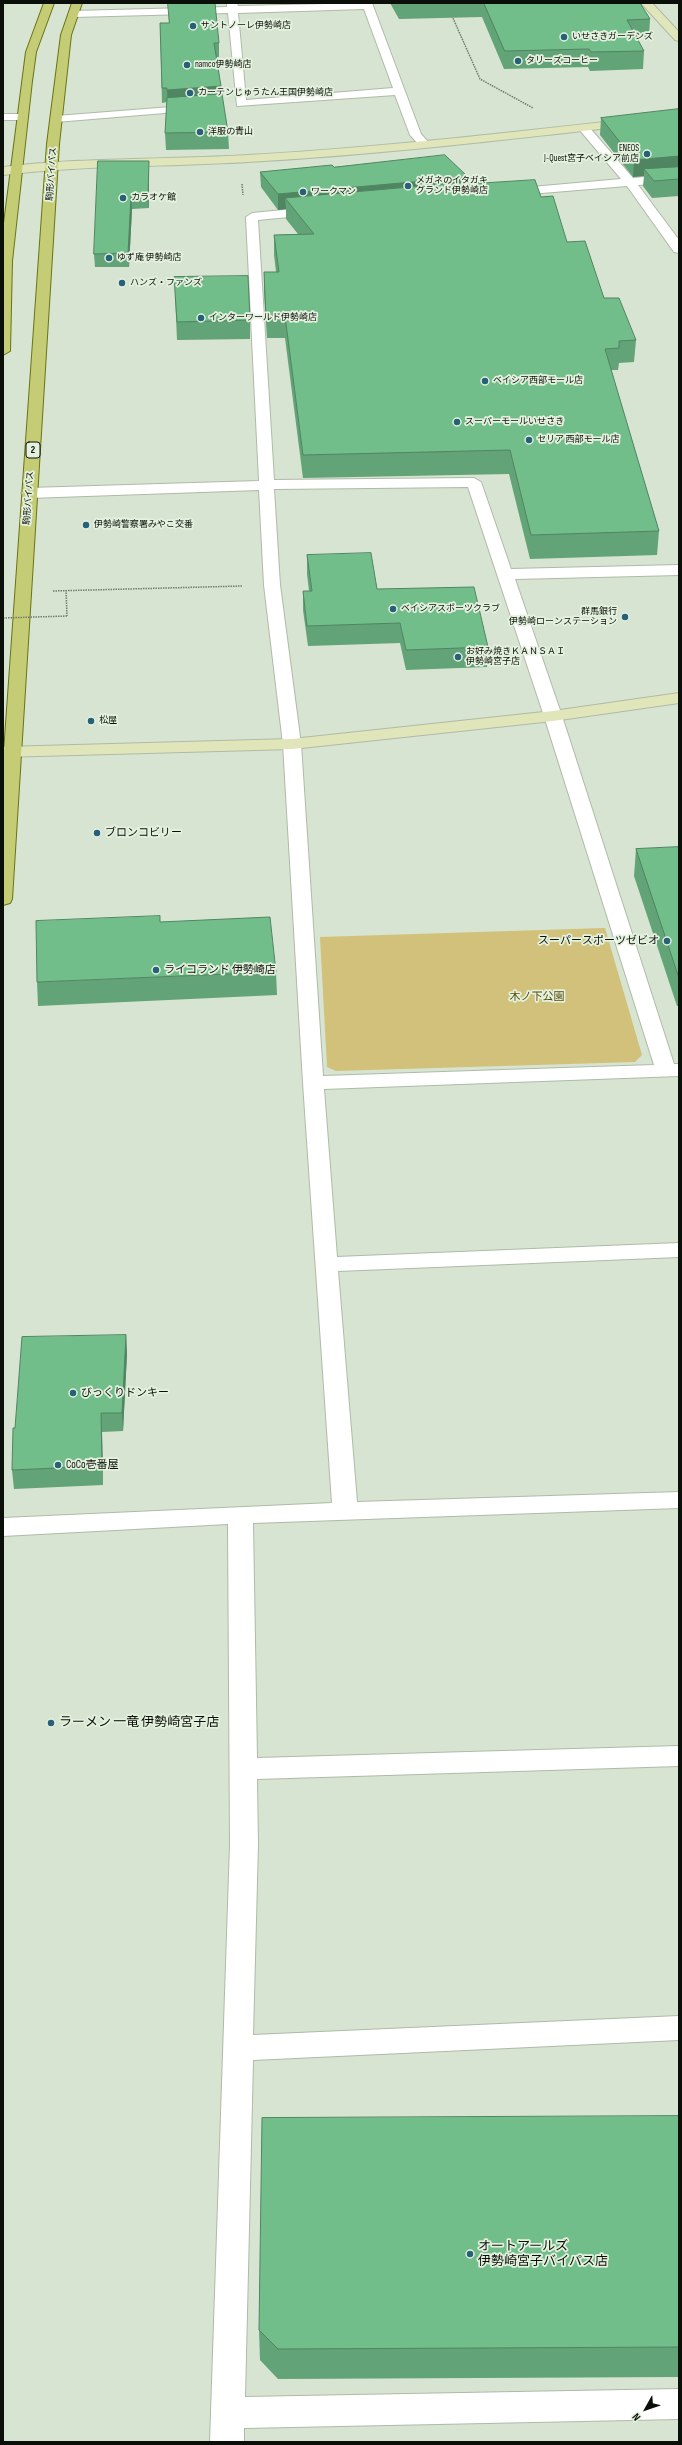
<!DOCTYPE html>
<meta charset="utf-8">
<style>
body{margin:0}
#map{position:relative;width:682px;height:2445px;overflow:hidden;background:#d7e4d1;font-family:"Sofia Sans Condensed",sans-serif}
canvas{display:block}
.frame{position:absolute;inset:0;border:4px solid #0b0f09;pointer-events:none}
.north{position:absolute;left:626px;top:2389px;width:40px;height:40px;-webkit-text-stroke:3px #e4f1de;paint-order:stroke;rotate:230deg;font-size:11px;font-weight:700;line-height:16px;text-align:center;color:#0b0f09}
.north::after{content:'';display:block;margin:auto;width:14px;height:18px;background:#0b0f09;clip-path:polygon(50% 0,100% 100%,50% 72%,0 100%)}
</style>
<div id="map">
<canvas width="682" height="2445"></canvas>
<div class="frame"></div>
<div class="north">N</div>
</div>
<script>
const c = document.querySelector('canvas').getContext('2d');
c.lineJoin = 'round';
function paint(path, color) { c.fillStyle = color; c.fill(path, 'evenodd'); }
function stroke(path, color, width, dash) { c.strokeStyle = color; c.lineWidth = width; c.lineCap = dash ? 'butt' : 'round'; c.setLineDash(dash || []); c.stroke(path); }
function label(font, color, halo, rows, align = 'center') {
  c.font = font + ' "Sofia Sans Condensed","Noto Sans JP",sans-serif'; c.lineWidth = 3.5; c.setLineDash([]); c.textBaseline = 'middle'; c.strokeStyle = halo; c.fillStyle = color; for (const [text, x, y, turn = 0] of rows) {
    c.save(); c.translate(x, y); c.rotate((+turn || 0) * Math.PI / 180); c.textAlign = isNaN(turn) ? turn : align; if (halo) c.strokeText(text, 0, 0); c.fillText(text, 0, 0); c.restore();
  }
}
paint(new Path2D(`
 M605 928 642 1055 635 1062 336 1071 327 1067 320 937Z`), '#d1c17a');
const lane = new Path2D(`
 M3 114H22L27 117 22 120H3Z`);
const street = new Path2D(`
 M227 3H237L238 6 372 3 421 134 430 144 428 146H420L410 135 395 95 237 106 228 13 73 17 68 14 73 11 227 7ZM364 9 393 88 246 100 238 13Z
 M197 105 201 106V110L56 122 50 119 56 116Z
 M584 125 588 126 633 178 679 174V182L638 185 679 240V253L674 252 627 186 505 196 503 193 509 189 621 179 578 128Z
 M315 207 319 208 321 211 319 214 258 220 274 480 474 478 481 482 511 569 679 565V575L515 579 562 716 674 1064H679V1076L324 1089 337 1257 679 1243V1257L338 1271 357 1502 679 1492V1508L253 1523 257 1758 679 1746V1766L257 1779 258 1844 253 2035 679 2016V2040L253 2060 245 2397 679 2389V2419L244 2428V2442H210L230 1844 228 1524 3 1536V1518L332 1503 303 1083 283 744 264 585 259 490 29 498 21 493 29 488 259 481 246 217 252 213ZM468 487 544 716 654 1065 323 1076 301 744 280 585 274 489Z`);
const secondary = new Path2D(`
 M641 3H652L679 32V41L675 40Z
 M679 114V120C536 136 392 154 248 162 166 167 84 165 3 175V167C84 157 166 160 248 155 392 147 536 129 679 114Z
 M679 693V703L553 721 292 749 3 757V747L292 739 553 711Z`);
const primary = new Path2D(`
 M44 3H54L36 52 32 81 12 261 10 351 3 355V231L26 52Z
 M72 3H82L71 35 59 144 12 899 10 903 3 905V766L47 144 61 35Z`);
stroke(lane, '#afbaa8', 2);
stroke(street, '#afbaa8', 2);
stroke(secondary, '#afbaa8', 2);
stroke(primary, '#697413', 2);
stroke(new Path2D(`
 M452 16 480 79 533 108
 M242 184 243 195
 M66 590 67 616
 M53 591 242 586`), '#727a6e', 1.5, [1.5, 1]);
paint(lane, '#fff');
paint(street, '#fff');
paint(secondary, '#e1e6ba');
paint(primary, '#c4cc75');
stroke(new Path2D(`
 M3 618 67 616`), '#727a6e', 1.5, [1.5, 1]);
paint(new Path2D(`
 M390 3H640L650 19 649 37H636L644 51 643 69 590 71 588 67 504 69 482 17 399 19Z
 M160 23 219 43V57H216L221 86V94L228 132 229 149 166 150 165 133 167 102 162 103Z
 M679 109V196L652 198 643 186 644 176 633 177 600 135 601 118Z
 M98 161 149 173V208L132 209 129 267H95L94 254Z
 M334 167 468 177 467 182 479 183 541 197 567 242 604 298 636 340 634 362 619 363 618 370H611L659 531 657 555 530 559 509 474 303 478 285 338H267L264 293V272H276L274 255V235L298 234 286 219V209L278 210 261 187 260 172Z
 M175 295 250 320V339L177 340Z
 M307 555 377 589 488 647 487 667 406 670 400 643 308 646 303 610V591H309L307 574Z
 M679 847V1006H677L634 876 636 849Z
 M276 972 277 995 38 1006 37 982Z
 M126 1335 127 1354 123 1431 102 1432 103 1485 14 1489 12 1470 15 1428Z
 M679 2116V2377L278 2379 260 2360 259 2330Z`), '#62a377');
paint(new Path2D(`
 M221 86V101L168 105 167 90Z
 M679 156V173L644 169V176L633 177 634 160Z
 M149 161V208L148 195Z
 M468 177 467 193 285 198 286 209 278 210V194Z
 M131 196 132 209 129 267 128 253Z
 M126 1335 127 1354 123 1431 122 1413Z
 M101 1413 102 1432 103 1485 102 1466Z`), '#508561');
const building = new Path2D(`
 M168 3H215L219 43H214L221 86 167 90V88H162L160 23H169Z
 M484 3H640L650 19 627 20 644 51 591 52 589 49 505 51Z
 M222 94 228 132 165 133 167 98Z
 M679 109V156L634 160 601 118Z
 M445 155 468 177 278 194 260 172 332 165 334 167Z
 M98 161H149L148 195 131 196 128 253 94 254Z
 M679 167V179L654 181 644 169Z
 M535 180 541 197 553 196 567 242 585 241 604 298H619L636 340 619 341V348L605 349 659 531 531 535 510 450 303 455 285 316 266 317 264 272H279L274 235 314 234 285 198 477 181 479 183Z
 M248 276 250 320 177 322 174 277Z
 M371 553 377 589 474 587 488 647 406 650 400 623 307 626 303 591H312L307 555Z
 M679 847V978L636 849Z
 M160 916V922L270 917 276 972 37 982 36 921Z
 M126 1335 122 1413H101L102 1466 12 1470 13 1428H15L22 1337Z
 M679 2116V2347L278 2349 259 2330 262 2118Z`);
paint(building, '#72be8a');
stroke(building, '#508561', 1);
for (const [x, y, r, color] of [
 [193,26,4,"#266179"],
 [564,37,4,"#266179"],
 [518,61,4,"#266179"],
 [187,65,4,"#266179"],
 [190,93,4,"#266179"],
 [200,132,4,"#266179"],
 [647,154,4,"#266179"],
 [408,186,4,"#266179"],
 [303,192,4,"#266179"],
 [123,198,4,"#266179"],
 [109,258,4,"#266179"],
 [122,283,4,"#266179"],
 [201,318,4,"#266179"],
 [485,381,4,"#266179"],
 [457,422,4,"#266179"],
 [529,440,4,"#266179"],
 [86,525,4,"#266179"],
 [393,609,4,"#266179"],
 [625,617,4,"#266179"],
 [458,657,4,"#266179"],
 [91,721,4,"#266179"],
 [97,833,4,"#266179"],
 [667,941,4,"#266179"],
 [156,970,4,"#266179"],
 [73,1393,4,"#266179"],
 [58,1465,4,"#266179"],
 [51,1723,4,"#266179"],
 [470,2254,4,"#266179"]
]) { const dot = new Path2D(); dot.arc(x, y, r, 0, 2 * Math.PI); c.fillStyle = color; c.fill(dot); stroke(dot, '#e4f1de', 1.5); }
label('9px', '#0b0f09', '#e4f1de', [
 ["サントノーレ伊勢崎店",201,26],
 ["いせさきガーデンズ",572,37],
 ["タリーズコーヒー",526,61],
 ["namco伊勢崎店",195,65],
 ["カーテンじゅうたん王国伊勢崎店",198,93],
 ["洋服の青山",208,132],
 ["ENEOS",639,149,"right"],
 ["J-Quest宮子ベイシア前店",639,159,"right"],
 ["メガネのイタガキ",416,181],
 ["グランド伊勢崎店",416,191],
 ["ワークマン",311,192],
 ["カラオケ館",131,198],
 ["ゆず庵 伊勢崎店",117,258],
 ["ハンズ・ファンズ",130,283],
 ["インターワールド伊勢崎店",209,318],
 ["ベイシア西部モール店",493,381],
 ["スーパーモールいせさき",465,422],
 ["セリア 西部モール店",537,440],
 ["伊勢崎警察署みやこ交番",94,525],
 ["ベイシアスポーツクラブ",401,609],
 ["群馬銀行",617,612,"right"],
 ["伊勢崎ローンステーション",617,622,"right"],
 ["お好み焼きＫＡＮＳＡＩ",466,652],
 ["伊勢崎宮子店",466,662],
 ["松屋",99,721]
], 'left');
label('9px', '#0b0f09', '#e4f1de', [
 ["駒形バイパス",52,174,-86],
 ["駒形バイパス",29,498,-86]
]);
for (const [x, y, w] of [
 [33,450,14]
]) { const box = new Path2D(); box.roundRect(x - w / 2, y - 8, w, 16, 3); c.fillStyle = '#e4f1de'; c.fill(box); stroke(box, '#0b0f09', 1); }
label('bold 10px', '#0b0f09', null, [
 ["2",33,450]
]);
label('11px', '#0b0f09', '#e4f1de', [
 ["ブロンコビリー",105,833],
 ["スーパースポーツゼビオ",659,941,"right"],
 ["ライコランド 伊勢崎店",164,970],
 ["びっくりドンキー",81,1393],
 ["CoCo壱番屋",66,1465]
], 'left');
label('11px', '#5a4c08', '#e4f1de', [
 ["木ノ下公園",537,997]
]);
label('13px', '#0b0f09', '#e4f1de', [
 ["ラーメン 一竜 伊勢崎宮子店",59,1723],
 ["オートアールズ",478,2247],
 ["伊勢崎宮子バイパス店",478,2262]
], 'left');
</script>
